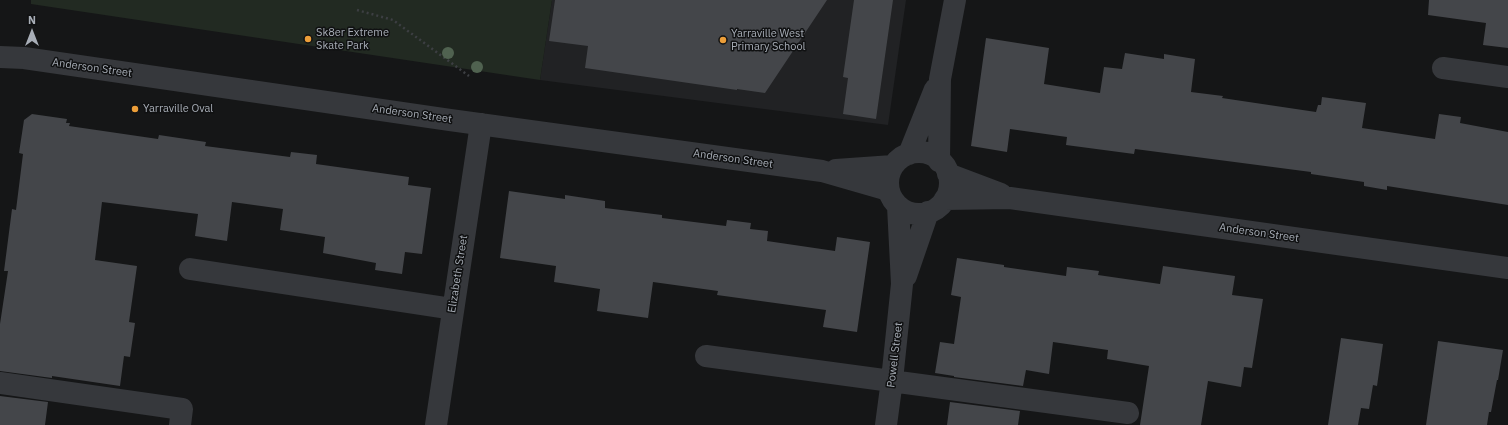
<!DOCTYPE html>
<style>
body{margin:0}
#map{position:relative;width:1508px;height:425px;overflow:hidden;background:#151617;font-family:"IBM Plex Sans",sans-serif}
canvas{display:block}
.north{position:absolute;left:12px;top:12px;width:40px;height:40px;-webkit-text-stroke:3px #101112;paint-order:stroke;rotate:0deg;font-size:11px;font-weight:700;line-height:16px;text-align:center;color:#a8aeb7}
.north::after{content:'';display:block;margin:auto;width:14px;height:18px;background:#a8aeb7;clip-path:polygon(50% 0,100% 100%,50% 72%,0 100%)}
</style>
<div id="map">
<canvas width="1508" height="425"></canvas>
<div class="north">N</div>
</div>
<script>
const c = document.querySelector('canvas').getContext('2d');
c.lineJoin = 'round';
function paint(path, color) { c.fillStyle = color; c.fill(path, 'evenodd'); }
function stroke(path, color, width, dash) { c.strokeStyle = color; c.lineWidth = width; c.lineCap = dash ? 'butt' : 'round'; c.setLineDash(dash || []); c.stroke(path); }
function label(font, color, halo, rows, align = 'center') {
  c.font = font + ' "IBM Plex Sans",sans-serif'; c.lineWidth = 3; c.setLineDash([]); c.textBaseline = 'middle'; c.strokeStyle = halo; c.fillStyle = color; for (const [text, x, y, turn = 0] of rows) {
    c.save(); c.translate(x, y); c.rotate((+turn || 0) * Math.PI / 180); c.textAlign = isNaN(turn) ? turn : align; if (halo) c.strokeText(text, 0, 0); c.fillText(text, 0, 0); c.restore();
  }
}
paint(new Path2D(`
 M552 0H906L888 125 540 80Z`), '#212224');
paint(new Path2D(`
 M31 0H552L540 80 31 4Z`), '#222a22');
paint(new Path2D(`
 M555 0H827L765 93 737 89V90L585 68 588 46 549 41Z
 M854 0H893L876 119 843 114 848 78 843 77Z
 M1429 0H1508V48L1483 45 1486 23 1428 15Z
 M986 38 1049 48 1044 84 1100 93 1104 67 1122 69 1125 53 1164 59V54L1195 59 1191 92 1223 96 1222 98 1316 112 1318 105H1321L1322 97 1366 103 1362 128 1435 139 1439 114 1461 117 1460 123 1508 132V205L1387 186V190L1364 186V182L1311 174V172L1135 149 1134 154 1066 145 1067 137 1010 129 1007 152 971 146Z
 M32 114 67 119 66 123H70L69 126 158 139 159 135 206 142 205 146 290 157 291 152 317 155 316 164 409 177 408 185 431 188 422 254 405 252 402 274 375 270 376 263 323 253 325 237 280 230 283 209 232 202 227 241 195 236 198 214 102 202 95 260 137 266 129 322 135 323 130 357 124 356 120 386 52 376V378L0 371V324L8 271H4L12 209 16 210 23 154 19 153 24 120Z
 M509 191 565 199V195L605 201V208L662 215V218L726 226 727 220 751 223 750 229 768 231 767 241 835 251 837 237 870 242 857 332 823 327 826 310 717 295 718 291 653 282 648 318 597 311 600 289 554 282 556 266 500 258Z
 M957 258 1004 265V267L1066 276 1067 267 1099 271 1098 275 1160 284 1163 266 1235 276 1232 295 1263 299 1252 368 1244 367 1241 387 1208 381 1201 425H1140L1149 366 1107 359 1108 350 1053 342 1049 374 1026 370 1023 386 954 377V376L935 373 940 342 954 344 961 297 951 295Z
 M1341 338 1383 344 1377 386 1373 385 1369 409 1361 408 1358 425H1328Z
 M1438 341 1503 350 1498 380H1497L1491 412H1489L1487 425H1426Z
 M0 396 48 402 45 425H0Z
 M950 402 1020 411 1018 425H947Z`), '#44464a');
stroke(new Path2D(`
 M357 10 393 20 469 76`), '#3d3f43', 2.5, [2, 3]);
stroke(new Path2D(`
 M0 57 24 58 450 120 822 171 888 190
 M1443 68 1508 77
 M888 183a31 31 0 1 1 62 0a31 31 0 1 1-62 0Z
 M909 154 935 89
 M939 161 940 79 955 0
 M836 170 893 166
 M948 174 1001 194
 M945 199 1010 198 1508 268
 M190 269 453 309
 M906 276 928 212
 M706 356 1128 413
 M0 383 182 409 180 425
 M436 425 481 124
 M886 425 892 380 902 284 898 206`), '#36383c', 22);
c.fillStyle = '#506250';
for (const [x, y] of [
 [448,53],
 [477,67]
]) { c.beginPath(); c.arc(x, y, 6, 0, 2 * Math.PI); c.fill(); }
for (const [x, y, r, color] of [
 [308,39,4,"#ec9e39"],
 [723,40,4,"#ec9e39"],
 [135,109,4,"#ec9e39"]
]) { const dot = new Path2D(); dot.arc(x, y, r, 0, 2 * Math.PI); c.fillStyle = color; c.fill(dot); stroke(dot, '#101112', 1.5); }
label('11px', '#a8aeb7', '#101112', [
 ["Sk8er Extreme",316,33],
 ["Skate Park",316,46],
 ["Yarraville West",731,34],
 ["Primary School",731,47],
 ["Yarraville Oval",143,109]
], 'left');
label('11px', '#a8aeb7', '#101112', [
 ["Anderson Street",92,68,8],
 ["Anderson Street",412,114,8],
 ["Anderson Street",733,159,8],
 ["Anderson Street",1259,233,8],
 ["Elizabeth Street",458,274,-81],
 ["Powell Street",895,355,-83]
]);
</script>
